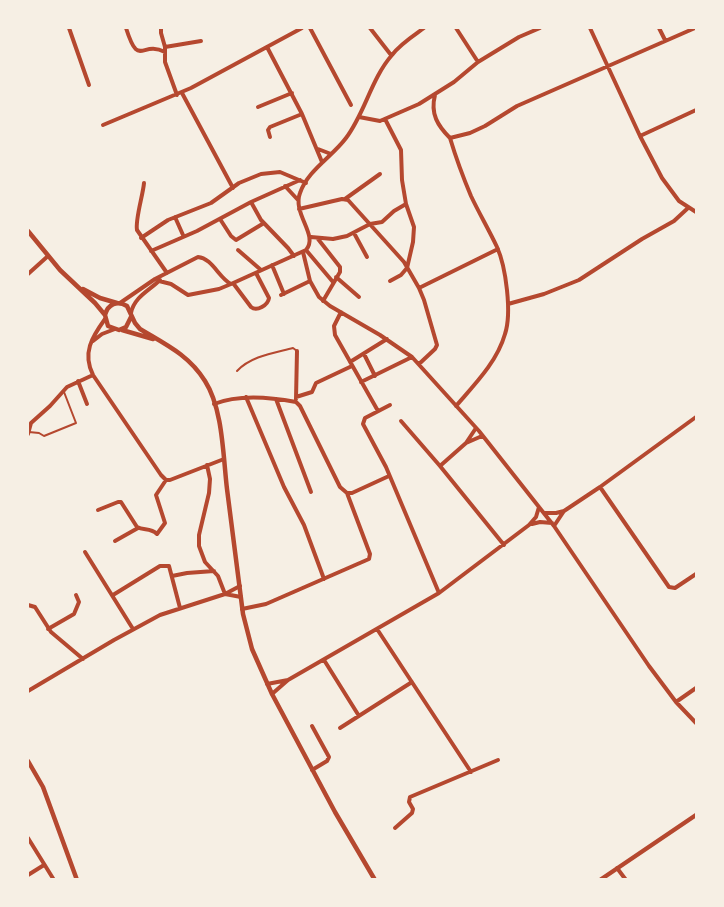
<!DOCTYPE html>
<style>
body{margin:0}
#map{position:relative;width:724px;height:907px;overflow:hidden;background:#f6efe4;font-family:Commissioner,sans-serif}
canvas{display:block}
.frame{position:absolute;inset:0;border:29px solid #f6efe4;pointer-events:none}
</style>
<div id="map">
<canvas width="724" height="907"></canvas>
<div class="frame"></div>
</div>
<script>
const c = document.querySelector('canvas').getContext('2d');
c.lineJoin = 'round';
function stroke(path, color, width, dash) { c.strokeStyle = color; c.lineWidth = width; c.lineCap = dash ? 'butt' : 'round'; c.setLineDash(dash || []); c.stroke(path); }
stroke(new Path2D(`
 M237 371C251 356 274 353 293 348L297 351
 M29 432 39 433 44 436 76 423 64 392`), '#b5482f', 2);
stroke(new Path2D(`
 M69 28 89 85
 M126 28C139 69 141 40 165 52
 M161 28V33L165 47V62L177 95
 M310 28 351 105
 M370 28 391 55
 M456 28 478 62
 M590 28 640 136 662 178 679 201 696 212
 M659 28 665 40
 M165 47 201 41
 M267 47 302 114 322 162
 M182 93 233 188
 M435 95C430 114 438 126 450 138L470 133 485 126 517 106 695 28
 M258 107 292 93
 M359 117 380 121 419 104 454 82 478 62 519 37 540 28
 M385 119 401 150 402 180 406 204 414 227 413 242 407 268 401 275 390 281
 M103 125 191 88 302 28
 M640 136 696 110
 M270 137 268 130 270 127 302 114
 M450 138C456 158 463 177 471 196 479 213 489 230 497 247 506 267 512 313 505 334 497 362 475 384 456 406
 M318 149 331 154
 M144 183C143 195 135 220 137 230L167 273
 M285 186 298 200
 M345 199 380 174
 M251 202 261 220 288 248 294 256
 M299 209 342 199 348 200 404 262 419 288 424 300 437 345 435 349 419 364
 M175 217 183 235
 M220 219 231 236 236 240 264 223
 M354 233 367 257
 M311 237 333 239 347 236 370 224 382 222 394 211 406 204
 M141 238 168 220 211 203 239 183 261 174 280 172 306 183
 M318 239 340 267V272L323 301
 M238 250 261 270
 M306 250 333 282
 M151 251 197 231 251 202 300 180
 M303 252 310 281 319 297 330 306 380 335 412 357 479 431 554 526 649 666 676 702 696 723
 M272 265 284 294
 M28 274 48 256
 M336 277 359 297
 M159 281 171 284 188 295 219 289 231 284
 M233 283 251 307C257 312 268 305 269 298L256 273
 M419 288 498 249
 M281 295 310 281
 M120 303 155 279 198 257C212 258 219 278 231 284L306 250C319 235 292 214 300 193 308 170 332 157 346 138 365 113 371 79 392 55 400 44 413 36 424 28
 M508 304 544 294 579 280 642 239 674 221 688 208
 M341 312 334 326 335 335 378 411
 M131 313C134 297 150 290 160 280
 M105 319C92 337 82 353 93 375L161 475 166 480H170L224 459
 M93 341 102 334 115 329
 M364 354 375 376
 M350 362 387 339
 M78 381 87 404
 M361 382 412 357
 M246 397 284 487 304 525 324 579
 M296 397 312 392 316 383 352 366
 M276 399 311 492
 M296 399 297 351
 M214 404C239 394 270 397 296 402L300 406 340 487 347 493H352L389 476
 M390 405 365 418 363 424 386 467 439 593
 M401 421 440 466 504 545
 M28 434 31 423 50 406 67 387 93 375
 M466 443 476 428
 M207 465 210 479 209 493 199 535V546L205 562 218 576 225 594
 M440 466 466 443 482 436
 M600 487 669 587 675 588 696 574
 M98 510 118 502H121L137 527C144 531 150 527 157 534L165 523 156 495 166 480
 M544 513H556L564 511 600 487 696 417
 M532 524 540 522 552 523
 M554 526 564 511
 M115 541 138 528
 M85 552 133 629
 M172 576 187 573 214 571
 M225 594 241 597
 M113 595 160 566H169L180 608
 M28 605 35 607 51 632 83 659
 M242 609 266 604 369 559 370 554 347 493
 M48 629 74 614 79 602 76 595
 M377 629 471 772
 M324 660 359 716
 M267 684 288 680
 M28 691 114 640 160 615 225 594 240 586
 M272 694 288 680 439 593 529 525 536 517 539 507
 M676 702 696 688
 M312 726 329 757 327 761 312 770
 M340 728 412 682
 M395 828 412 813 413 809 409 802 410 797 498 760
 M28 838 54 880
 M617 868 626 880
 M28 875 44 865`), '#b5482f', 4);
stroke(new Path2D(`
 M28 231 60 270 95 303 105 315
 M83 289 100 298 117 303
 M131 317 126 327 119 330 108 326 105 315C108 304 117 300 127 306L135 323 140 329C165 344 189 355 205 381 223 409 223 456 227 489 232 531 238 572 243 614L252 649 272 694 335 812 375 880
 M122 330 153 339
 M28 761 43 787 77 880
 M600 880 696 815`), '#b5482f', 4.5);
</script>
